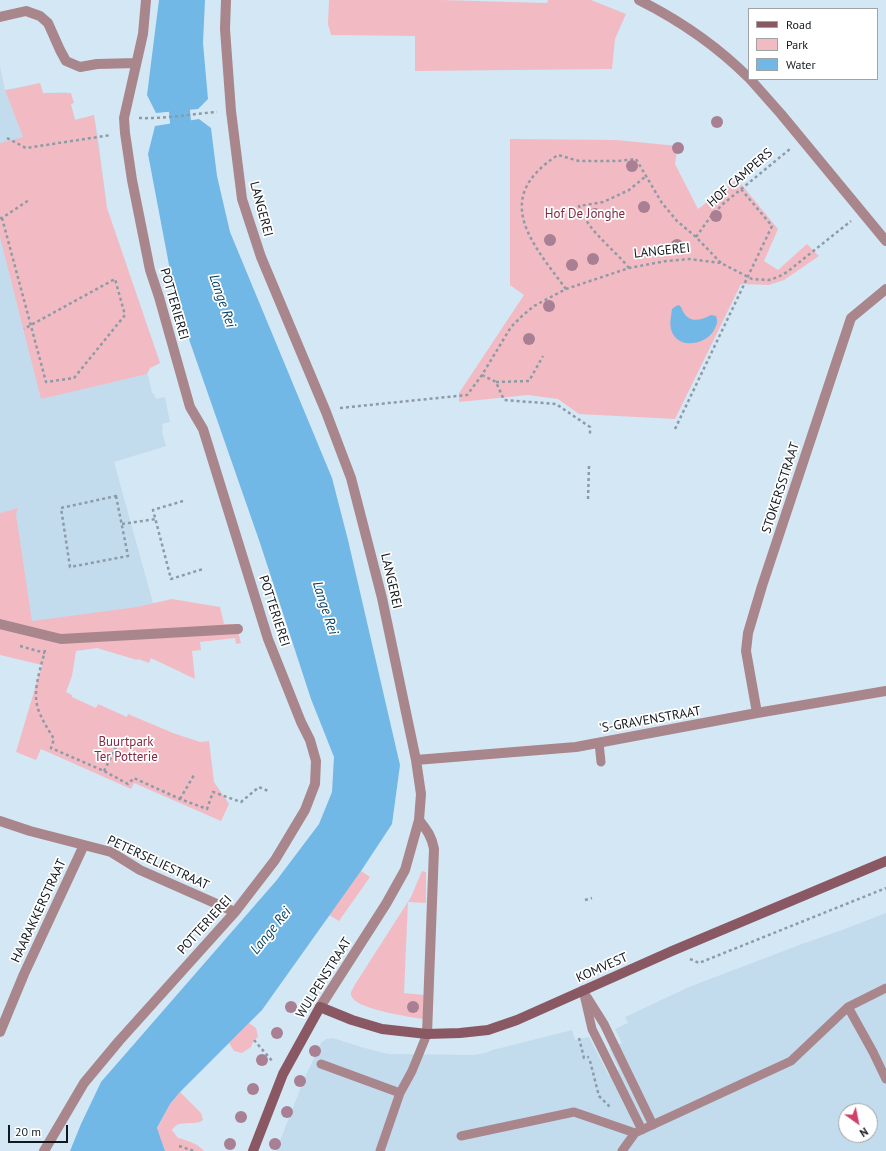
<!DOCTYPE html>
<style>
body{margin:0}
#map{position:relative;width:886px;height:1151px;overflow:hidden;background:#d4e7f4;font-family:"PT Sans",sans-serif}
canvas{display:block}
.legend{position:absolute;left:748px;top:8px;width:130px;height:72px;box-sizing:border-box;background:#fff;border:1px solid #a0a3a5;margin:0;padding:5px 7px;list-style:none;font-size:12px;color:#12181d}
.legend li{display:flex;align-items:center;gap:8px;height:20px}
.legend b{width:20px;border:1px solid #a0a3a5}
.north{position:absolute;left:838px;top:1103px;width:40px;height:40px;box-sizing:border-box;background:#fff;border:1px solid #a0a3a5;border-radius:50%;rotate:147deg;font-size:11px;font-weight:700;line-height:16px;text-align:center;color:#12181d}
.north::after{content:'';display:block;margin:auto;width:14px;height:18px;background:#cf406a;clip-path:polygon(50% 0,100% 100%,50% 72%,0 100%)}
.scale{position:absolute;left:8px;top:1125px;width:60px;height:18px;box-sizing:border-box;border:2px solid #12181d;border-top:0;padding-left:5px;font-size:12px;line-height:14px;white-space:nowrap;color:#12181d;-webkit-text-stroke:3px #fff;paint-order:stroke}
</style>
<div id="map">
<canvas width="886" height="1151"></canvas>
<ul class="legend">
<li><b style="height:5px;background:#895862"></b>Road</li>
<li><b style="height:11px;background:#f2bbc4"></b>Park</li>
<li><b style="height:11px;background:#72b8e6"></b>Water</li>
</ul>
<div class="north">N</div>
<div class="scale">20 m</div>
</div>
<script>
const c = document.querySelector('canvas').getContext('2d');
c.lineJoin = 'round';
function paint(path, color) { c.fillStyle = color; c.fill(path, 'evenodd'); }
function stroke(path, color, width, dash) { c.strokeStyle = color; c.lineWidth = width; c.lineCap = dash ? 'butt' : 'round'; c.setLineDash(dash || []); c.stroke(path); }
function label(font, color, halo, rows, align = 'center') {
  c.font = font + ' "PT Sans",sans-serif'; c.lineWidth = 3.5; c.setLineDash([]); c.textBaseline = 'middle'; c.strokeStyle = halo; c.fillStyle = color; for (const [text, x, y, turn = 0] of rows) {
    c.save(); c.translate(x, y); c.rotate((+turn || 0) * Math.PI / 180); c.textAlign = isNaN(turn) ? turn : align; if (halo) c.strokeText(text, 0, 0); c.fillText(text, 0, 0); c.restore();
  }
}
paint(new Path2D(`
 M0 66 5 90 40 83 43 93 67 92 75 120 94 115 98 137 107 208 160 363 150 368 147 374 149 378 152 393 154 394 156 399 165 397 170 422 162 424 163 430 162 431 166 446 114 462 158 621 0 638Z
 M886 913V1151H276L305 1077 321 1043 326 1039 333 1038 361 1047 388 1054 474 1055 485 1053 493 1050 572 1030 575 1040 589 1037 609 1076 619 1070 609 1049 622 1043 615 1029 628 1023 625 1017 689 987 802 944 845 929ZM846 1111H870V1135H846Z`), '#c2dcee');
paint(new Path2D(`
 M329 0H441L547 3 548 0H591L626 14 615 39 612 69 415 71V36L331 35 328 24Z
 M40 83 43 93H71L74 103 71 104 75 120 94 115 107 208 160 363 150 368 147 374 41 399 0 237V143L23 137 5 90 13 89Z
 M510 139 616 140 678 146 675 164 698 209 737 179 778 229 764 261 778 270 807 244 819 256 784 280 769 285 741 284 675 419 579 414 558 399 528 395 459 402V393L524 295 510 285Z
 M18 508 16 514 32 621 137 607 172 599 220 607 224 624H236L241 643 236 644 235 638 200 642 201 650 192 651 195 679 151 658 149 663 138 659 137 660 97 648 76 651 72 676 66 692 72 695V697L96 708 98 704 127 717 128 714 173 733 200 742 209 741 214 782 229 804 221 821 134 783 131 789 41 749 36 760 16 752 42 665 0 655V513Z
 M361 871 370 877 339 921 329 915Z
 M422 871 426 872V903L408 902 404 993 424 995 423 1019C411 1017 353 1009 351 995 350 992 353 989 354 986L411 897Z
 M249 1023 256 1028 258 1037 254 1040 251 1047 242 1053 234 1051 229 1043Z
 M180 1092 201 1113 203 1120C194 1127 179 1118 172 1130L178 1138C187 1140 198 1144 204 1151H165L157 1129 170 1104Z`), '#f2bbc4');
paint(new Path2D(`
 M159 0H205L203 43 208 99 198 109 156 113 147 95Z
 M199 119 211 128 217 176 230 232 332 478 348 540 400 765 392 824 361 871 262 1010 180 1092 170 1104 157 1128 165 1151H70L81 1124 101 1082 276 881 319 824 332 792 334 757 311 699 260 543 176 302 148 154 155 126Z
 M679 305 681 307C687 323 698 322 711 315L716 316C718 321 717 324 715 328 708 345 679 350 672 332 669 325 671 317 672 309L676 306Z`), '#72b8e6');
stroke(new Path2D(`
 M177 82 183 151`), '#72b8e6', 21);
stroke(new Path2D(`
 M139 118C165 119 191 114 217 112
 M7 138 26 148 111 135
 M0 218H2L29 200
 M2 218 46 382 74 378 125 315 115 279 31 325 24 329
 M696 237 711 216 723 204 790 149
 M629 268C616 252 599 239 588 223 584 218 581 211 579 206L603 202 629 190 646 176
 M566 289C531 242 491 198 558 155L579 161H618L636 159 662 203 677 221 696 237 721 263
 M482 375 496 382 504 400 556 404 590 427V435
 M496 382 529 381 543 356
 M340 408 467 395 482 375 511 327 522 316 534 306 566 289 629 268 666 261 689 259 721 263 752 279 769 280 778 277 787 272 851 221
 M675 429 772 226 741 189
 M116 496 128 556 70 567 61 508Z
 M588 499 589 466
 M183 501 153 510 171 579 203 569
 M122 524 156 519
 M20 646 45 653
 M45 650C41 668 32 690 38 709 42 720 48 729 54 739L51 748 104 771 128 784 134 778 180 799 207 809 213 792 241 802 259 787 268 791
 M104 771 119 741
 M180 799 194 775
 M585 900 592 898
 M690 959 699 963 886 888
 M579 1038 584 1058 589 1057
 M254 1040 273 1062
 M590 1061 599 1096 611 1108
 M179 1146 194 1151`), '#8d9ba5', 2.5, [3, 3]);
stroke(new Path2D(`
 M599 743 601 762
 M583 990 592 1029 642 1130
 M587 997 604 1024 653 1125
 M848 1007 873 1052 886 1079
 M321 1064 400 1093
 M461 1136 574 1112 635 1133
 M380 1151 400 1093 412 1071 427 1034
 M622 1151 635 1133 791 1061 848 1007 886 988`), '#a9868b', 9);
stroke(new Path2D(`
 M226 0 225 29 231 111 242 199 261 257 326 412 351 478 382 598 416 760 421 794 419 820 405 870 386 904 320 1007
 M639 0C679 20 717 46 749 78
 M0 17 26 11 40 16 48 23 60 50 66 61 80 67 97 64 136 63
 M750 79 781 114 886 241
 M0 624 61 639 238 629
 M757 713 746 651 748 633 762 586 851 318 886 289
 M416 760 576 747 757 713 886 691
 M419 820C427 830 432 837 434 849L427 1034
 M0 821 30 831 111 852 140 870 235 912
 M0 1032 24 974 84 845
 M44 1151 84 1083 119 1041 235 912 275 860 305 810 315 784 316 761 310 740 301 722 268 639 203 429 190 407 159 297 150 270 132 180 125 133 124 118 143 34 146 0`), '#a9868b', 10);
stroke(new Path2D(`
 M253 1151 283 1074 320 1007 352 1020 382 1029 427 1034 460 1033 488 1030 517 1020 672 951 886 861`), '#895862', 10);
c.fillStyle = '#a97f93';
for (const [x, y] of [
 [717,122],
 [678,148],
 [632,166],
 [644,207],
 [595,214],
 [716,216],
 [550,240],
 [677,245],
 [593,259],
 [572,265],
 [549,306],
 [529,339],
 [291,1007],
 [413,1007],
 [277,1033],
 [315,1051],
 [262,1060],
 [300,1081],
 [253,1089],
 [287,1112],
 [241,1117],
 [230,1144],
 [275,1144]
]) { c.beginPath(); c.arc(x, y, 6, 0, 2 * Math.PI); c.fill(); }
label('13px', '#12181d', '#fff', [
 ["HOF CAMPERS",740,178,-41],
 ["LANGEREI",261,209,75],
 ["LANGEREI",662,251,-6],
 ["POTTERIEREI",174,304,74],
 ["STOKERSSTRAAT",781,488,-72],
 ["LANGEREI",391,581,77],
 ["POTTERIEREI",274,611,72],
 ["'S-GRAVENSTRAAT",650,720,-10],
 ["PETERSELIESTRAAT",158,863,25],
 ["HAARAKKERSTRAAT",39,911,-65],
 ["POTTERIEREI",205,925,-48],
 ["KOMVEST",602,968,-24],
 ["WULPENSTRAAT",324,978,-58]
]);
label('13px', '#862a44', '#fff', [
 ["Hof De Jonghe",585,214],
 ["Buurtpark",126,742],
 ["Ter Potterie",126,757]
]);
label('italic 14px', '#084261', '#fff', [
 ["Lange Rei",222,301,71],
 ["Lange Rei",325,608,72],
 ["Lange Rei",271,931,-51]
]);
</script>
